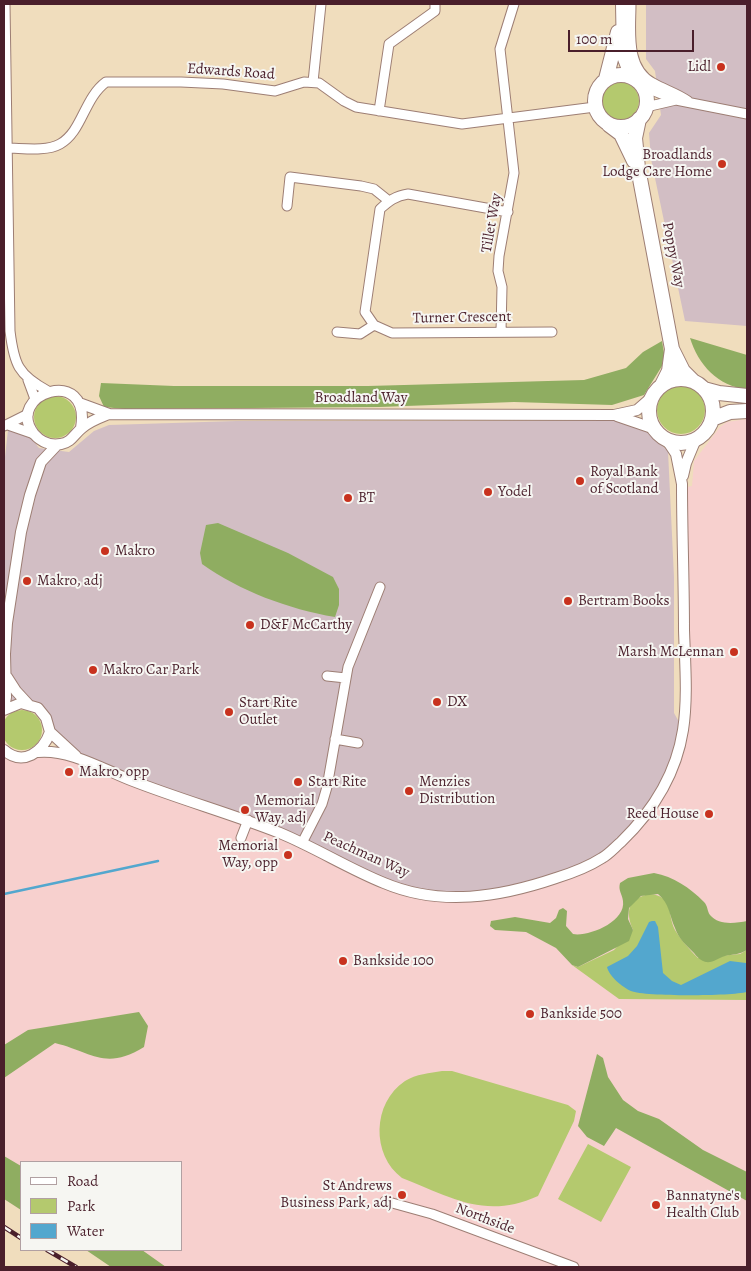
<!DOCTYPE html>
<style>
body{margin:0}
#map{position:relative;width:751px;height:1271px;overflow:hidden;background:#f0ddbd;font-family:Alegreya,serif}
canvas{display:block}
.frame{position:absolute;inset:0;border:5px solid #4a1f2b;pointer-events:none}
.legend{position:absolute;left:20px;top:1161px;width:162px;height:90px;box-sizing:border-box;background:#f6f6f2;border:1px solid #b1a0a2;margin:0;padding:6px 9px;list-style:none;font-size:15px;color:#4a1f2b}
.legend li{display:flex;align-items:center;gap:10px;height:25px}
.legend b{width:25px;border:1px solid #b1a0a2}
.scale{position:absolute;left:568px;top:30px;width:126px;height:22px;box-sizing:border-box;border:2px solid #4a1f2b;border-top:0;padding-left:6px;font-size:15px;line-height:18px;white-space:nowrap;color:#4a1f2b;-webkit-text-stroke:4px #f6f6f2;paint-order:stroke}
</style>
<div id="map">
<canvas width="751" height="1271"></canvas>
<div class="frame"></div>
<ul class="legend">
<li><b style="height:6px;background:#fff"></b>Road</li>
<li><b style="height:14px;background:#b4c96e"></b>Park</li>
<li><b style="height:14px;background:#53a7ce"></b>Water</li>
</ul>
<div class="scale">100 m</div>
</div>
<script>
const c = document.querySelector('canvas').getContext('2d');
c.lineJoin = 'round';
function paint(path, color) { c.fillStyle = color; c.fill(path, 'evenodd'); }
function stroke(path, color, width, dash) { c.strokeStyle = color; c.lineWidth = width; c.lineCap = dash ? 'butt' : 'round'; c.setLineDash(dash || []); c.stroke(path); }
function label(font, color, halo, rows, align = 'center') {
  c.font = font + ' Alegreya,serif'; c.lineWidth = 4; c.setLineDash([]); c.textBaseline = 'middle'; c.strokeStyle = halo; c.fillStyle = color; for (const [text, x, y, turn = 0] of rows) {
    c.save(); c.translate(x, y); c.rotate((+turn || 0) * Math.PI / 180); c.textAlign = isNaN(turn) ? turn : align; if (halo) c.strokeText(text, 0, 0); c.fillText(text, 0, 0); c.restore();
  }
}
paint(new Path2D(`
 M747 419V1267H111L86 1250H181V1162H21V1210L4 1199V750L16 756 683 729 682 488 692 486 694 461 720 427 727 422Z`), '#f7d0ce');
paint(new Path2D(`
 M646 4H747V326L685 321 651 159 649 133 661 115 655 71 646 59Z
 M236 421H615L635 425 646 431 668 451 674 577V713L683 729 662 792 604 858 483 897 405 891 197 802 69 751 48 721 28 704 4 710V466L8 430 20 433 32 439 39 448 69 452 94 431 109 425Z`), '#d2bec4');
paint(new Path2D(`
 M601 101a19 19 0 1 1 38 0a19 19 0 1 1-38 0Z
 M657 410a24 24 0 1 1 48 0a24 24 0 1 1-48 0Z
 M34 417a21 21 0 1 1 42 0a21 21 0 1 1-42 0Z
 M2 730a20 20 0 1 1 40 0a20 20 0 1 1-40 0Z
 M650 894C674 896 667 914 675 930 681 940 690 950 698 958L740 954 747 950V1000L619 999 572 965 578 967 614 950 633 930C625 911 628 898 650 894Z
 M442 1071H452L568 1105 576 1111 574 1121 538 1196C485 1220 451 1197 402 1178 371 1155 372 1103 405 1081 416 1074 430 1073 442 1071Z
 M588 1144 631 1167 601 1222 558 1199Z`), '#b4c96e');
paint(new Path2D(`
 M690 338 747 355V389C718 387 698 364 690 338Z
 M662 341 664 353 662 366 644 395 612 405 514 402 379 407 124 409 104 407 99 396 101 383 174 386H368L584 380 626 368 643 352Z
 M218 523 288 553 333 577 339 589V605L335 617C288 609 240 591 202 564L200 553 206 525Z
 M654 873C674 877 689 887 704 902 708 906 707 911 710 915 719 926 736 923 747 921V950C739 955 733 954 725 956 718 958 713 963 706 962 701 961 697 957 694 953 686 945 679 939 675 928 669 915 670 904 658 894L641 896 629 908 628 919 633 930 629 941 578 967 572 965 556 948 526 932 495 930 490 926 491 921 515 917 550 923 556 918 559 910 563 908 567 911 566 926 573 934C588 937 626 922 623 901 622 893 618 891 620 883L628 878Z
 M139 1012 148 1026 144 1047C105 1071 92 1052 55 1043L4 1078V1045L28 1030Z
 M597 1054 603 1058 608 1077 623 1100 638 1111 659 1119 703 1150 747 1172V1201L616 1128 604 1146 587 1137 578 1126Z
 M4 1156 21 1166V1210L4 1199Z
 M86 1250H142L166 1267H111Z`), '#8fad61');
paint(new Path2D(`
 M652 921H655L658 927 663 973 672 981 681 985 730 961 746 963 747 992C731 996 646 997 631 991 622 987 609 976 607 967L628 956 637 946 649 922Z`), '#53a7ce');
stroke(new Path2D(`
 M4 894 158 861`), '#53a7ce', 2.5);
const minor = new Path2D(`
 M5 4 10 331C14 364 18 375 48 391
 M631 4C631 30 625 68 653 83 665 90 677 93 688 101
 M313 82 321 4
 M642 86 676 100 747 114
 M646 107 676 100
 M379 111 389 44 435 11V4
 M6 148C22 148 46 152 60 144 82 132 84 98 106 82H181L223 84 275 91 304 82 319 83 344 101 356 107 462 124 595 107
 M287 206 290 177 361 186 374 189 389 201
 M508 212 408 194C395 196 389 201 380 209L365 312 374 325 392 333 552 332
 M501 331 502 287 498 271 499 256 514 173 500 49 514 4
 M337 332 360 334 374 325
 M28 380 35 399
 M8 425 34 434
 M4 426 28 414
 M327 676 346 678
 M335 739 358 743
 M241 838 248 820
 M302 843 322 804 327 787 348 667 380 587
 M385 1201 432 1214 574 1267`);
const tertiary = new Path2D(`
 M79 403 109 414 614 415 637 410 653 396
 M617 416 655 429
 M81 428C92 364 3 394 34 434 41 442 51 446 61 444 72 442 74 434 82 428 90 421 99 418 109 414
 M683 476 686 463 696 439
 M7 677 16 691 28 704
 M4 708 6 697 5 654 7 623 21 532 30 495 41 462 57 445
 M4 710 21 703 38 708 46 718 50 732 76 756
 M4 750C23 767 43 752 50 732
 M38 752C70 749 104 770 133 781 182 800 232 814 280 833 316 848 349 869 384 883 441 907 500 897 556 878 572 873 588 867 602 858 609 854 615 847 621 842 653 811 676 775 683 730 688 697 685 663 684 630 684 581 682 533 682 484L676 454 666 439`);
const trunk = new Path2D(`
 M623 4 624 56 632 77
 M595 101a26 26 0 1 1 52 0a26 26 0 1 1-52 0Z
 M606 79 618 32
 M639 119 635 138 638 168 672 349 669 371 662 385
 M609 125 621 134 634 161
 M672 349 683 371 693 381
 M649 411a32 32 0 1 1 64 0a32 32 0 1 1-64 0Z
 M704 389 719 393 747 396
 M712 419 730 412 747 411`);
stroke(minor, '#9d7e74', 11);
stroke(tertiary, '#9d7e74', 12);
stroke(trunk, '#9d7e74', 16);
stroke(minor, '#fff', 9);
stroke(tertiary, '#fff', 10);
stroke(trunk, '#fff', 14);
const rail = new Path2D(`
 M4 1227 21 1238
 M47 1250 76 1267`);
stroke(rail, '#4a1f2b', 4.5);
stroke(rail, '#f6f6f2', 2.5, [8]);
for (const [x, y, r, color] of [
 [721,67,5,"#c8321e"],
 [722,164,5,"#c8321e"],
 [580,481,5,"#c8321e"],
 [488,492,5,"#c8321e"],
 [348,498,5,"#c8321e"],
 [105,551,5,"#c8321e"],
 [27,581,5,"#c8321e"],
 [568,601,5,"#c8321e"],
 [250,625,5,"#c8321e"],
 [734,652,5,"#c8321e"],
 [93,670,5,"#c8321e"],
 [437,702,5,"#c8321e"],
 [229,712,5,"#c8321e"],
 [69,772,5,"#c8321e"],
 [298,782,5,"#c8321e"],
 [409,791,5,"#c8321e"],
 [245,810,5,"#c8321e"],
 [709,814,5,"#c8321e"],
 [288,855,5,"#c8321e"],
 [343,961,5,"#c8321e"],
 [530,1014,5,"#c8321e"],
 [402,1195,5,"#c8321e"],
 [656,1205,5,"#c8321e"]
]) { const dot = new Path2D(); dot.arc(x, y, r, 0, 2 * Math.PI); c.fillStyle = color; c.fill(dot); stroke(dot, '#f6f6f2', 2); }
label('15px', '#4a1f2b', '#f6f6f2', [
 ["Lidl",711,67,"right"],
 ["Broadlands",712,155,"right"],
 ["Lodge Care Home",712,172,"right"],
 ["Royal Bank",590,472],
 ["of Scotland",590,489],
 ["Yodel",498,492],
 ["BT",358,498],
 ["Makro",115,551],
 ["Makro, adj",37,581],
 ["Bertram Books",578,601],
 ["D&F McCarthy",260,625],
 ["Marsh McLennan",724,652,"right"],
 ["Makro Car Park",103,670],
 ["DX",447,702],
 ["Start Rite",239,703],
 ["Outlet",239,720],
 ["Makro, opp",79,772],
 ["Start Rite",308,782],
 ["Menzies",419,782],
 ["Distribution",419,799],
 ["Memorial",255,801],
 ["Way, adj",255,818],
 ["Reed House",699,814,"right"],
 ["Memorial",278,846,"right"],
 ["Way, opp",278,863,"right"],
 ["Bankside 100",353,961],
 ["Bankside 500",540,1014],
 ["St Andrews",392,1186,"right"],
 ["Business Park, adj",392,1203,"right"],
 ["Bannatyne's",666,1196],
 ["Health Club",666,1213]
], 'left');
label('15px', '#4a1f2b', '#f6f6f2', [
 ["Edwards Road",231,72,4],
 ["Tillet Way",492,223,-80],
 ["Poppy Way",673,255,79],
 ["Turner Crescent",462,318,-1],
 ["Broadland Way",361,398],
 ["Peachman Way",366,855,24],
 ["Northside",485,1219,21]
]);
</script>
